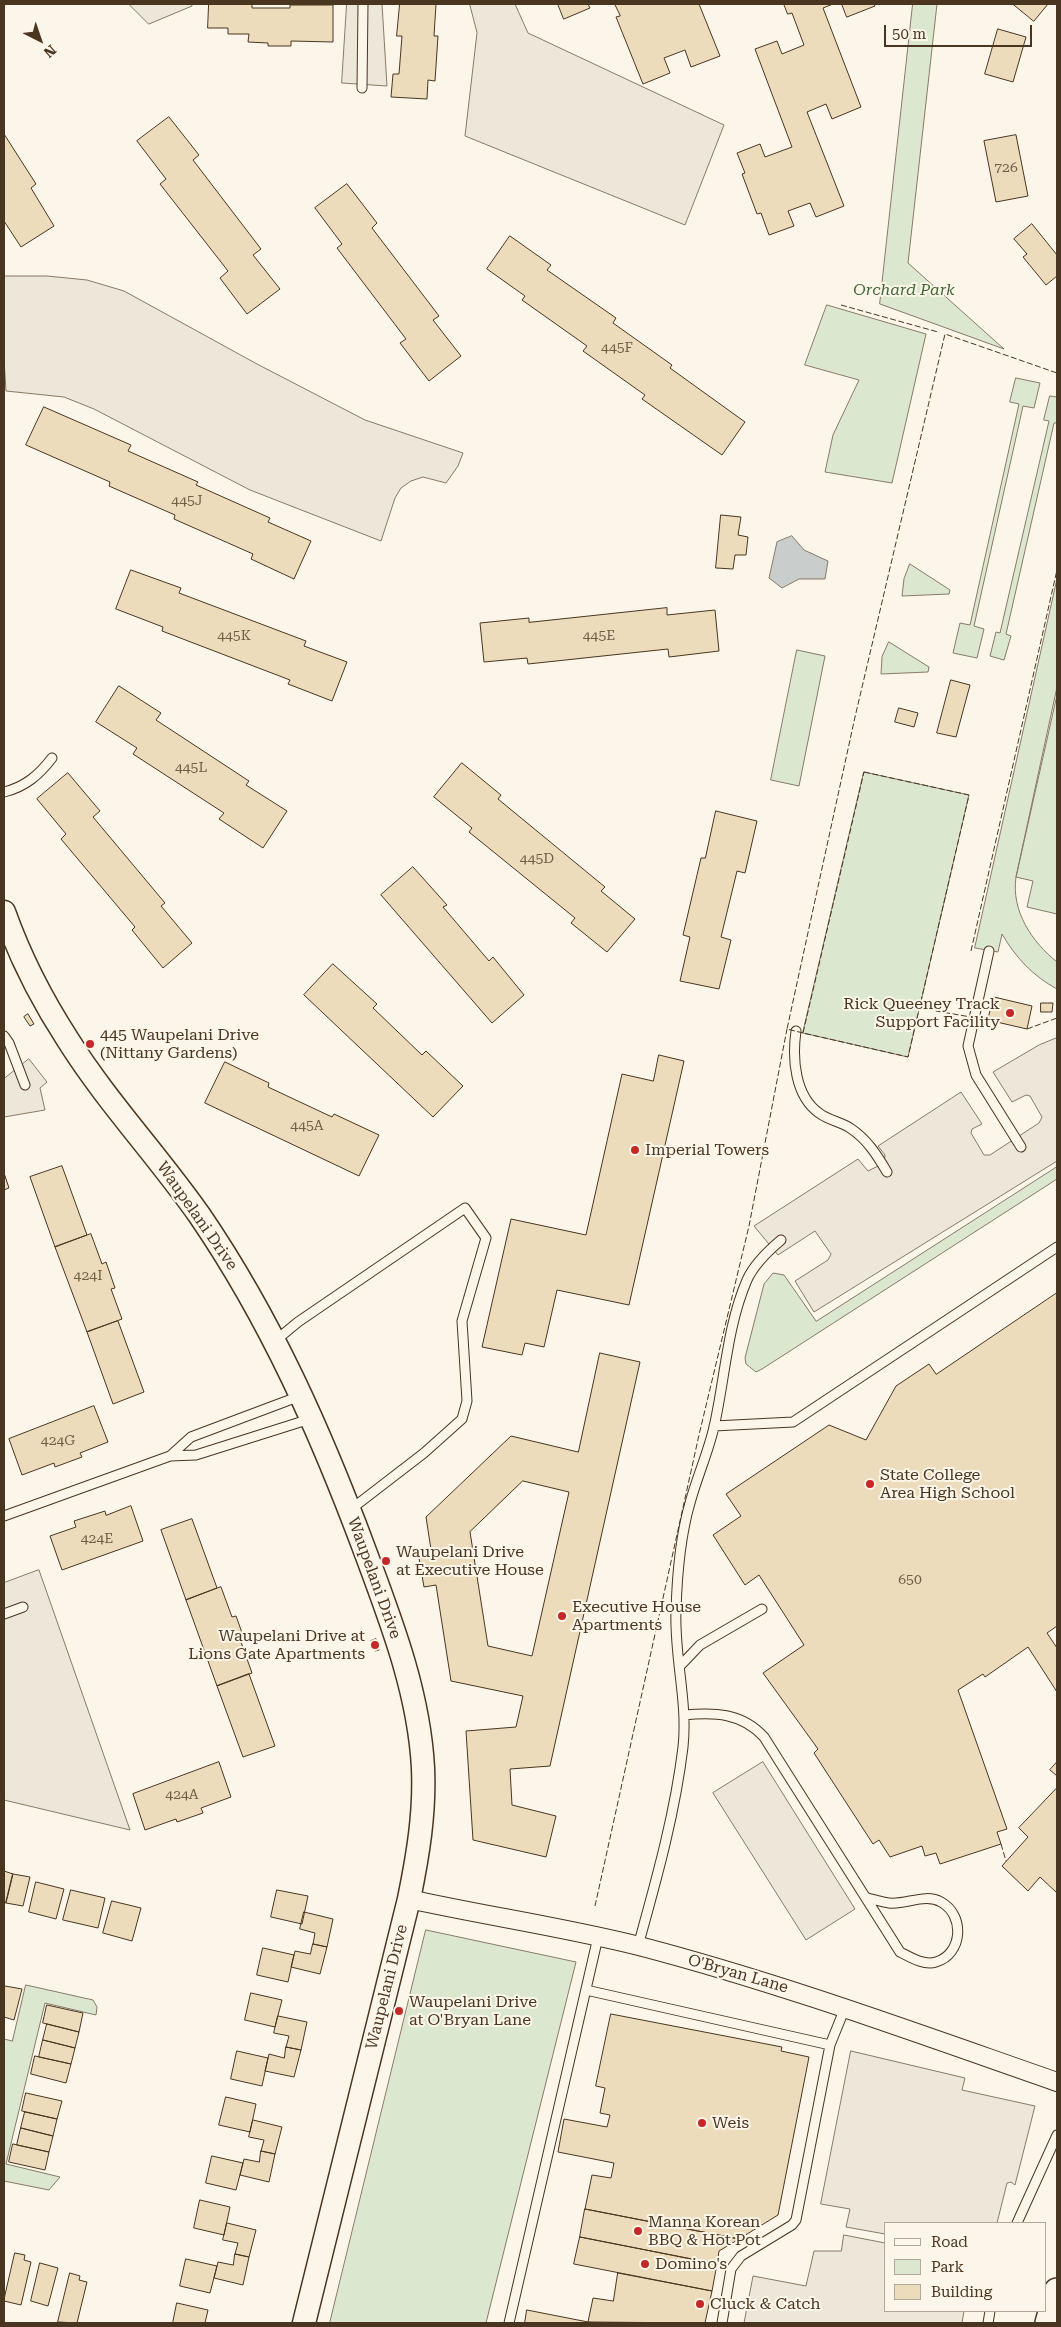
<!DOCTYPE html>
<style>
body{margin:0}
#map{position:relative;width:1061px;height:2327px;overflow:hidden;background:#fbf6e9;font-family:"Roboto Serif",serif}
canvas{display:block}
.frame{position:absolute;inset:0;border:5px solid #4a3520;pointer-events:none}
.legend{position:absolute;left:884px;top:2222px;width:162px;height:90px;box-sizing:border-box;background:#fbf6e9;border:1px solid #b4a999;margin:0;padding:6px 9px;list-style:none;font-size:15px;color:#4a3520}
.legend li{display:flex;align-items:center;gap:10px;height:25px}
.legend b{width:25px;border:1px solid #b4a999}
.north{position:absolute;left:15px;top:15px;width:50px;height:50px;-webkit-text-stroke:4px #fbf6e9;paint-order:stroke;rotate:139deg;font-size:14px;font-weight:700;line-height:20px;text-align:center;color:#4a3520}
.north::after{content:'';display:block;margin:auto;width:18px;height:22px;background:#4a3520;clip-path:polygon(50% 0,100% 100%,50% 72%,0 100%)}
.scale{position:absolute;left:884px;top:25px;width:148px;height:22px;box-sizing:border-box;border:2px solid #4a3520;border-top:0;padding-left:6px;font-size:15px;line-height:18px;white-space:nowrap;color:#4a3520;-webkit-text-stroke:4px #fbf6e9;paint-order:stroke}
</style>
<div id="map">
<canvas width="1061" height="2327"></canvas>
<div class="frame"></div>
<ul class="legend">
<li><b style="height:6px;background:#fbf6e9"></b>Road</li>
<li><b style="height:14px;background:#dce7d0"></b>Park</li>
<li><b style="height:14px;background:#ecdcbc"></b>Building</li>
</ul>
<div class="north">N</div>
<div class="scale">50 m</div>
</div>
<script>
const c = document.querySelector('canvas').getContext('2d');
c.lineJoin = 'round';
function paint(path, color) { c.fillStyle = color; c.fill(path, 'evenodd'); }
function stroke(path, color, width, dash) { c.strokeStyle = color; c.lineWidth = width; c.lineCap = dash ? 'butt' : 'round'; c.setLineDash(dash || []); c.stroke(path); }
function label(font, color, halo, rows, align = 'center') {
  c.font = font + ' "Roboto Serif",serif'; c.lineWidth = 4; c.setLineDash([]); c.textBaseline = 'middle'; c.strokeStyle = halo; c.fillStyle = color; for (const [text, x, y, turn = 0] of rows) {
    c.save(); c.translate(x, y); c.rotate((+turn || 0) * Math.PI / 180); c.textAlign = isNaN(turn) ? turn : align; if (halo) c.strokeText(text, 0, 0); c.fillText(text, 0, 0); c.restore();
  }
}
const green = new Path2D(`
 M913 4H937L908 263 1004 349 880 304Z
 M827 305 926 334 892 483 825 472 833 435 859 380 805 365Z
 M1016 378 1040 383 1034 408 1023 406 974 626 984 629 977 658 953 653 960 623 970 625 1019 404 1010 402Z
 M1050 396 1057 397V423H1054L1006 634 1011 636 1004 660 990 656 996 632 1000 633 1049 421 1044 420Z
 M910 564 950 590 949 594 902 596 904 579Z
 M1057 579V687L1016 877 1057 695V914L1027 907 1033 881 1016 877C1011 911 1032 942 1057 962V989C1033 976 1016 958 1002 934L998 952 975 948Z
 M889 642 929 667 928 672 881 674 882 657Z
 M797 650 825 656 799 786 771 780Z
 M864 772 969 795 908 1057 803 1033Z
 M1057 1167V1179L762 1369 756 1372 746 1364 745 1358 764 1284 773 1273 784 1275 816 1321Z
 M426 1930 576 1962 486 2323H330Z
 M26 1985 93 2000 97 2007 96 2015 45 2003 6 2164 60 2177 49 2190 4 2181V2039L12 2041Z`);
paint(green, '#dce7d0');
stroke(green, '#887966', 1);
const parking = new Path2D(`
 M129 4H192V6L149 24Z
 M347 4H382L387 86 342 83Z
 M470 4H515L528 33 724 125 685 225 465 136 477 33Z
 M4 276H47L87 280 124 291 257 364 365 420 463 453 458 466 446 483 423 477 411 481 401 488 395 498 381 541 250 490 94 409 64 397 6 391 4 359Z
 M1057 1038V1161L814 1312 795 1281 828 1260 831 1254 815 1231 778 1255 754 1226 858 1159 868 1171 884 1163 885 1155 878 1146 961 1092 982 1124 972 1129 971 1133 984 1155H990L1039 1123 1042 1117 1030 1096 1026 1095 1012 1102 993 1072 1039 1045Z
 M29 1059 47 1082 40 1088 45 1110 4 1117V1079Z
 M39 1570 130 1830 4 1800V1583Z
 M763 1762 855 1909 806 1940 713 1793Z
 M851 2051 965 2078 962 2090 1035 2106 1015 2185 1011 2182 1007 2183 997 2223H885V2234L846 2227 850 2209 821 2204Z
 M844 2235 885 2243V2311H964L962 2323H744L753 2276 806 2286 814 2251H841Z`);
paint(parking, '#ede7d9');
stroke(parking, '#887966', 1);
const water = new Path2D(`
 M792 536 804 550 828 561 825 579H799L782 588 769 578 777 542Z`);
paint(water, '#c9cecd');
stroke(water, '#887966', 1);
const building = new Path2D(`
 M209 4H252V8H290V5H333V42L291 41V46H268V43L248 42 249 34H228V28H208Z
 M400 4H436L434 36H438L435 81 428 80 427 99 391 97 393 74H399L402 36H397Z
 M558 4H588L590 8 564 19Z
 M615 4H699L720 56 691 67 685 50 664 58 670 73 643 84 616 17 620 16Z
 M784 4H833L823 8 861 107 832 119 826 104 807 112 844 206 816 217 810 203 788 211 794 226 769 235 761 213 757 214 742 174 745 173 737 153 760 144 765 157 792 147 755 49 777 41 782 54 804 45 792 13 788 14Z
 M842 4H874L875 6 847 17Z
 M1013 4H1048L1034 21Z
 M998 29 1026 37 1013 82 985 74Z
 M169 117 199 155 193 160 261 249 253 255 280 289 247 314 220 278 228 271 160 184 166 179 137 141Z
 M4 134 36 184 31 188 54 226 21 247 4 221Z
 M1016 135 1028 196 996 202 984 141Z
 M347 184 377 223 372 228 439 316 433 320 461 356 429 381 400 343 406 339 337 248 342 244 315 208Z
 M1032 224 1057 255V276L1046 285 1023 257 1027 254 1014 239Z
 M510 236 551 265 547 270 616 318 613 323 672 365 670 368 745 422 722 455 642 399 645 395 583 351 587 346 522 300 525 296 487 269Z
 M44 407 131 445 128 451 198 482 196 485 270 518 268 522 311 541 294 579 251 559 253 554 174 519 175 515 109 486 110 482 26 445Z
 M721 515 741 517 738 535 748 537 746 555H735L733 569 716 568Z
 M131 570 181 588 179 593 306 641 304 646 347 662 332 701 288 684 290 680 162 631 163 627 116 609Z
 M667 608V615L715 610 719 651 669 657 668 649 528 664 527 658 484 662 480 623 529 618V622Z
 M951 680 970 685 956 737 937 733Z
 M119 686 161 713 156 720 249 781 246 785 287 811 263 848 219 819 224 813 133 754 137 748 96 722Z
 M899 708 918 713 914 727 895 722Z
 M462 763 501 795 498 799 605 887 601 891 635 919 607 952 571 923 575 918 469 832 472 828 434 797Z
 M68 773 100 811 93 817 165 903 161 906 192 943 163 968 132 930 135 927 61 839 66 834 37 799Z
 M716 811 757 821 745 873 737 871 721 937 731 940 719 989 680 981 690 937 683 935 701 858H705Z
 M413 867 447 905 443 907 489 961 493 957 524 995 492 1023 381 895Z
 M333 964 377 1004 373 1008 422 1055 426 1051 463 1086 433 1117 304 995Z
 M994 997 1032 1006 1027 1029 988 1020Z
 M1041 1003H1053L1052 1012H1041Z
 M28 1014 34 1024 30 1026 24 1017Z
 M659 1055 684 1061 629 1305 557 1290 544 1347 525 1343 522 1355 482 1347 511 1219 586 1235 622 1074 653 1081Z
 M225 1062 269 1083 268 1087 332 1117 334 1114 379 1135 359 1176 205 1103Z
 M62 1166 87 1235 55 1247 30 1177Z
 M4 1173 9 1188 4 1190Z
 M91 1234 102 1264 106 1262 115 1288 111 1289 122 1319 87 1332 55 1247Z
 M1057 1293V1626L1047 1633 1057 1648V1692L1028 1647 985 1677 983 1674 958 1690 1007 1829 997 1832 1001 1844 940 1864 936 1853 925 1856 922 1846 890 1857 879 1840 873 1844 814 1753 818 1749 763 1673 804 1645 759 1575 745 1585 713 1535 741 1516 726 1494 829 1425 866 1440 896 1386 929 1364 936 1374Z
 M118 1321 144 1392 113 1404 87 1332Z
 M600 1353 640 1362 550 1766 510 1769 512 1805 556 1816 546 1857 473 1840 466 1731 516 1727 523 1696 451 1681 436 1585 424 1587 419 1558 432 1556 426 1517 511 1436 578 1452ZM523 1481 569 1492 532 1656 488 1646 470 1532Z
 M94 1406 108 1442 80 1453 82 1457 55 1467 54 1463 22 1475 9 1439Z
 M131 1506 143 1541 62 1570 50 1536 76 1527 74 1521 105 1511 106 1515Z
 M192 1519 217 1588 186 1600 161 1530Z
 M221 1587 232 1617 236 1616 245 1641 241 1642 252 1673 217 1686 186 1600Z
 M376 1639 379 1650 375 1651 371 1641Z
 M249 1674 275 1746 243 1757 217 1686Z
 M219 1762 231 1797 201 1808 203 1813 177 1822 176 1819 145 1830 133 1794Z
 M1057 1762V1776L1050 1770Z
 M1057 1788V1893L1040 1877 1028 1891 1002 1866 1028 1837 1019 1828Z
 M4 1871 13 1874 6 1903 4 1902Z
 M13 1874 30 1877 23 1906 6 1903Z
 M36 1882 64 1889 56 1919 29 1912Z
 M71 1890 105 1898 98 1928 63 1920Z
 M277 1890 308 1896 302 1924 271 1917Z
 M112 1901 141 1908 132 1941 103 1933Z
 M304 1912 333 1919 327 1947 313 1944 315 1933 300 1929Z
 M313 1944 327 1947 320 1974 291 1967 295 1951 310 1954Z
 M263 1948 294 1955 288 1982 257 1975Z
 M5 1986 22 1989 14 2020 4 2017Z
 M251 1993 282 2000 275 2027 245 2020Z
 M47 2005 83 2013 79 2032 43 2023Z
 M611 2014 782 2047 781 2051 809 2057 778 2215 739 2239 585 2209 592 2175 611 2178 614 2163 558 2152 564 2119 607 2127 610 2115 600 2113 605 2088 596 2086Z
 M278 2016 307 2022 301 2050 286 2047 289 2036 274 2033Z
 M47 2024 79 2032 75 2048 43 2040Z
 M43 2040 75 2048 71 2064 39 2057Z
 M286 2047 301 2050 294 2077 265 2071 269 2054 284 2058Z
 M237 2051 268 2058 262 2086 231 2079Z
 M35 2056 71 2064 66 2083 31 2074Z
 M26 2093 62 2101 57 2119 22 2111Z
 M226 2097 256 2104 250 2132 219 2125Z
 M25 2112 57 2119 53 2136 21 2128Z
 M253 2120 282 2127 275 2154 261 2151 264 2140 249 2137Z
 M21 2128 53 2136 49 2152 17 2145Z
 M13 2144 49 2152 45 2170 9 2162Z
 M261 2151 275 2154 269 2182 240 2175 244 2159 259 2162Z
 M212 2156 243 2163 236 2190 206 2183Z
 M200 2200 230 2207 224 2235 194 2228Z
 M585 2209 739 2239 719 2251 717 2264 580 2237Z
 M227 2223 256 2230 249 2257 235 2254 238 2243 223 2240Z
 M580 2237 717 2264 712 2291 574 2264Z
 M15 2253 25 2255 24 2260 31 2262 21 2305 4 2301Z
 M235 2254 249 2257 243 2285 214 2278 218 2262 233 2265Z
 M186 2259 217 2266 210 2293 180 2286Z
 M40 2263 58 2268 48 2306 31 2301Z
 M70 2273 80 2276 79 2280 87 2282 77 2323 58 2322Z
 M618 2273 712 2291 705 2323 588 2322 593 2298 613 2301Z
 M177 2303 208 2310 205 2323H173Z
 M527 2310 588 2322 594 2323H525Z`);
paint(building, '#ecdcbc');
stroke(building, '#4a3520', 1);
const service = new Path2D(`
 M362 88 363 4
 M4 792C25 787 39 775 52 758
 M989 951 968 1046 976 1075 1021 1147
 M796 1031C792 1059 795 1096 819 1113 828 1120 841 1122 850 1128 867 1139 877 1155 887 1172
 M4 1036 9 1043 25 1085
 M275 1341 298 1322 465 1208 486 1238 462 1321 467 1401 462 1419 424 1453 350 1510
 M714 1426 793 1422 1057 1247
 M170 1456 191 1437 300 1396
 M4 1516 170 1456 196 1455 310 1419
 M4 1614 23 1607
 M680 1666 700 1645 762 1609
 M684 1715C715 1712 742 1713 764 1737L900 1952C910 1957 924 1966 936 1962 963 1954 965 1915 941 1902 925 1893 906 1905 889 1903 881 1902 874 1899 866 1898
 M638 1946C656 1881 675 1814 683 1747 688 1702 674 1656 676 1611 677 1576 680 1537 690 1503 697 1477 708 1453 714 1427 725 1379 727 1326 747 1280 754 1264 768 1251 781 1240
 M586 1990 830 2045
 M1017 2223 1057 2135
 M509 2323 598 1937
 M722 2323 731 2269 741 2256 792 2225 796 2220 830 2045 845 2008
 M988 2323 990 2311`);
const minor = new Path2D(`
 M409 1899C486 1916 563 1927 639 1946 781 1983 919 2034 1057 2082`);
const tertiary = new Path2D(`
 M4 912C20 957 42 1000 68 1040 107 1102 158 1156 200 1216 271 1320 321 1433 365 1551 391 1621 419 1692 423 1768 425 1813 418 1855 409 1899L304 2323`);
const secondary = new Path2D(`
 M1048 2323 1057 2291`);
stroke(service, '#4a3520', 11);
stroke(minor, '#4a3520', 20);
stroke(tertiary, '#4a3520', 25);
stroke(secondary, '#4a3520', 28);
stroke(service, '#fbf6e9', 9);
stroke(minor, '#fbf6e9', 18);
stroke(tertiary, '#fbf6e9', 22);
stroke(secondary, '#fbf6e9', 25);
stroke(new Path2D(`
 M841 305 938 332
 M864 772 969 795 908 1057 803 1033Z
 M971 951 1057 570
 M919 1008 988 1020
 M1027 1029 1057 1018
 M803 1033 787 1029 855 717 945 334 1057 373
 M1001 1844 1006 1861
 M595 1906 699 1435 749 1226 787 1029`), '#4a3520', 1, [6, 2.5]);
for (const [x, y, r, color] of [
 [1010,1013,5,"#c62828"],
 [90,1044,5,"#c62828"],
 [635,1150,5,"#c62828"],
 [870,1484,5,"#c62828"],
 [386,1561,5,"#c62828"],
 [562,1616,5,"#c62828"],
 [375,1645,5,"#c62828"],
 [399,2011,5,"#c62828"],
 [702,2123,5,"#c62828"],
 [638,2231,5,"#c62828"],
 [645,2264,5,"#c62828"],
 [700,2304,5,"#c62828"]
]) { const dot = new Path2D(); dot.arc(x, y, r, 0, 2 * Math.PI); c.fillStyle = color; c.fill(dot); stroke(dot, '#fbf6e9', 2); }
label('14px', '#725f47', null, [
 ["726",1006,168],
 ["445F",617,348],
 ["445J",187,501],
 ["445K",234,636],
 ["445E",599,636],
 ["445L",191,768],
 ["445D",537,859],
 ["445A",307,1126],
 ["424I",88,1276],
 ["424G",58,1441],
 ["424E",97,1539],
 ["650",910,1580],
 ["424A",182,1795]
]);
label('italic 16px', '#436837', '#fbf6e9', [
 ["Orchard Park",904,290]
]);
label('16px', '#4a3520', '#fbf6e9', [
 ["Rick Queeney Track",1000,1004,"right"],
 ["Support Facility",1000,1022,"right"],
 ["445 Waupelani Drive",100,1035],
 ["(Nittany Gardens)",100,1053],
 ["Imperial Towers",645,1150],
 ["State College",880,1475],
 ["Area High School",880,1493],
 ["Waupelani Drive",396,1552],
 ["at Executive House",396,1570],
 ["Executive House",572,1607],
 ["Apartments",572,1625],
 ["Waupelani Drive at",365,1636,"right"],
 ["Lions Gate Apartments",365,1654,"right"],
 ["Waupelani Drive",409,2002],
 ["at O'Bryan Lane",409,2020],
 ["Weis",712,2123],
 ["Manna Korean",648,2222],
 ["BBQ & Hot Pot",648,2240],
 ["Domino's",655,2264],
 ["Cluck & Catch",710,2304]
], 'left');
label('16px', '#4a3520', '#fbf6e9', [
 ["Waupelani Drive",197,1216,55],
 ["Waupelani Drive",374,1578,70],
 ["O'Bryan Lane",738,1974,16],
 ["Waupelani Drive",387,1987,-76]
]);
</script>
